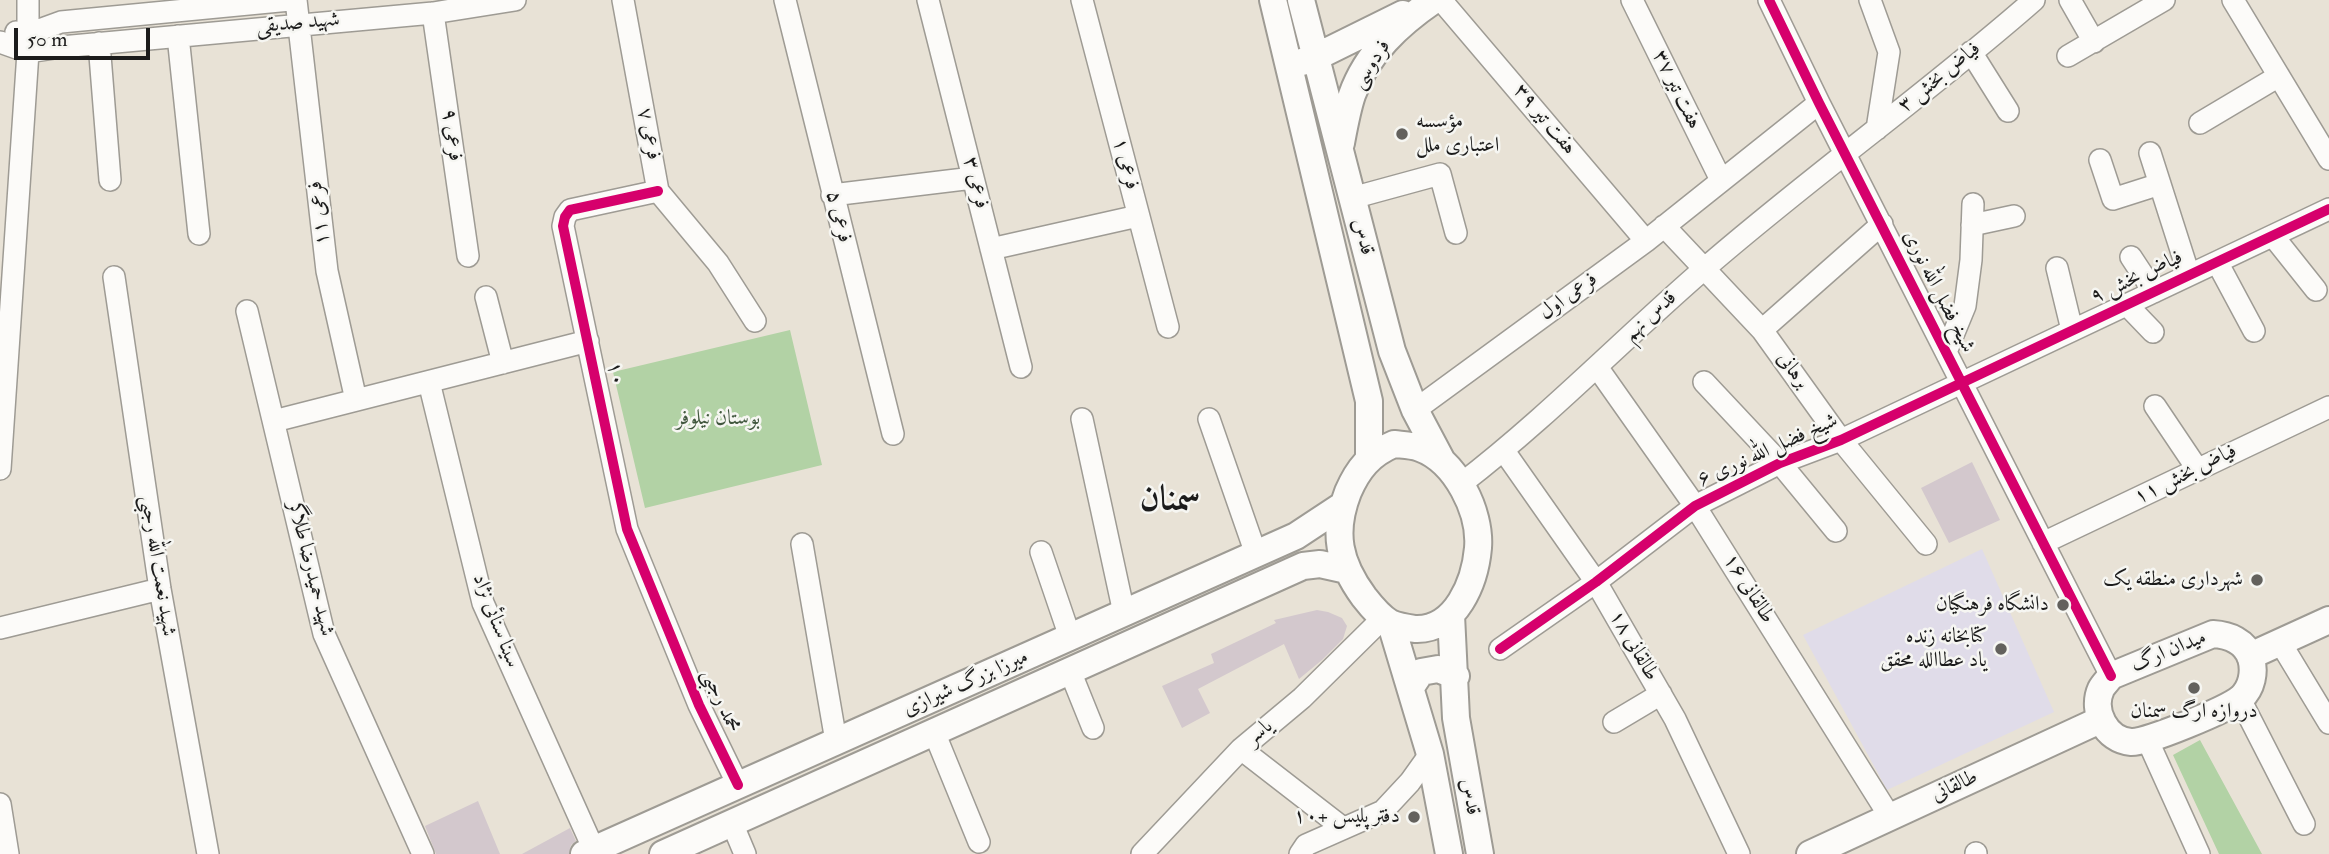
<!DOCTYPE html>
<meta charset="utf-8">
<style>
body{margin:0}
#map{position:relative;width:2329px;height:854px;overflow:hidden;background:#e8e2d6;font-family:"IM FELL Double Pica",serif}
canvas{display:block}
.scale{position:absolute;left:14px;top:28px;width:136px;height:32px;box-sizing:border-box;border:4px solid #1c1c1c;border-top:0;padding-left:9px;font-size:21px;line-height:24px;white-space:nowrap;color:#1c1c1c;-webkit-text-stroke:5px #f6f6f2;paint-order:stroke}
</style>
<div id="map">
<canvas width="2329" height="854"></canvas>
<div class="scale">50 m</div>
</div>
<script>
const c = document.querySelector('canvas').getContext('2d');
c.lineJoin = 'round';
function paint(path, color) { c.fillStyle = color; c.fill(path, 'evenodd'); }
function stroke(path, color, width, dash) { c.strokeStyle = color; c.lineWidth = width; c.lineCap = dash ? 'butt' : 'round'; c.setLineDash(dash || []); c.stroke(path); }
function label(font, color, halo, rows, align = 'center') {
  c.font = font + ' "IM FELL Double Pica",Amiri,serif'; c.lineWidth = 5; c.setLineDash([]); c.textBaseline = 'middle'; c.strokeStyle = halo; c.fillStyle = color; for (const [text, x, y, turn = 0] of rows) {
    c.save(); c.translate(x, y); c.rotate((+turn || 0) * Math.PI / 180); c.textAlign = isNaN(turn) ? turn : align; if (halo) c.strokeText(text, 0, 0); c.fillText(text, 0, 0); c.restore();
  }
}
paint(new Path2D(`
 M1982 549 2054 712 1887 790 1803 635Z`), '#e0dce9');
paint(new Path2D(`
 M790 330 822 465 645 508 613 372Z
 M2200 740 2262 854H2219L2173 755Z`), '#b2d2a5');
paint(new Path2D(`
 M1972 462 2000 520 1949 543 1921 488Z
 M1317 610 1328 612 1342 618 1347 626 1343 639 1322 660 1299 679 1284 644 1198 689 1210 713 1182 728 1162 686 1214 663 1211 654 1276 623 1274 620Z
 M478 801 500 854H436L425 826Z
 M570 828 576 841 571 845 569 854H522Z`), '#d3c8cd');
const minor = new Path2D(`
 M296 0 327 271 356 400
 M623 0 658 191 718 263 755 321
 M785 0 893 434
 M928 0 1021 367
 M1082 0 1168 327
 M1441 0 1646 241
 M1632 0 1721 180
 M1769 0 1819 103 2111 676
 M1870 0 1889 52 1877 129
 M2070 0 2094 42
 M2233 0 2329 159
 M433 13 468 256
 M16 32 28 34 61 22 290 0
 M178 36 199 234
 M0 42 28 52 61 47 433 13 515 0
 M99 43 110 180
 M1971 52 2008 111
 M2068 56 2164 0
 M2200 123 2279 76
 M2150 153 2189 275
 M2100 160 2113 199 2160 184
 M658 191 570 210 565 217 563 226 627 529 699 705 738 785
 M832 195 973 178
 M1352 198 1440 174 1456 233
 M1972 225 2014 216
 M1664 226 1762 330 1841 440 1926 544
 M2273 236 2316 290
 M991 249 1138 216
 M2131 257 2154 292
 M2217 262 2254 331
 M2057 268 2072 330
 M114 277 160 589 208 854
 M486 297 503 363
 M2127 305 2153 332
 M247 311 324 634 423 854
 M1762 330 1882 224
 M1946 352 1965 306 1971 260 1973 204
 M1597 367 1695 506 1890 817
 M429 382 483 603 594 850
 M1704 382 1780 463 1836 531
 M2155 406 2198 470
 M1415 410 1646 241 1819 103
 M1082 419 1124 613
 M1209 419 1256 554
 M274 421 588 341
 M1504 451 1596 582 1675 719 1739 854
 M0 469 28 52V0
 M1461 484C1547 418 1622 340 1704 269 1811 176 1927 94 2034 0
 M2043 543 2329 407
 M802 544 836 741
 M1041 552 1070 637
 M0 628 160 589
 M2280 642 2329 723
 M1500 649 1596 582 1695 506 1780 463 1841 440 2329 209
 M1070 671 1093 728
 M2240 699 2304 824
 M1614 722 1661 694
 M934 732 979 842
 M2147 739 2199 854
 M1241 749 1343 828
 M0 804 8 854
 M732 823 745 854
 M1976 853V854
 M1142 854 1241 749 1302 698 1383 618
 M1300 854 1306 845 1383 811 1410 782 1430 754`);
const major = new Path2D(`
 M1273 0 1369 401V458
 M1301 0 1392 351 1415 410 1442 461
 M1302 62 1316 57 1403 14
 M1341 143C1344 127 1347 110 1352 95 1367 53 1399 24 1434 0
 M1394 444C1403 445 1412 445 1420 448 1456 461 1481 512 1478 548 1475 582 1456 630 1416 629 1408 628 1398 627 1390 623 1380 617 1371 606 1364 597 1339 563 1332 533 1348 492 1358 469 1370 454 1394 444Z
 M1451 615 1456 718 1480 854
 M1391 624 1430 754 1449 854
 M2213 634C2229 635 2245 641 2251 658 2255 672 2252 688 2241 698 2228 709 2147 743 2131 742 2106 740 2091 711 2101 689 2103 685 2108 680 2111 676Z
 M2250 656 2329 620
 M1411 687 1421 672 1438 669 1456 676
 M584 854 1296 536 1343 505
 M663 854 1303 566 1320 564 1347 570
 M1810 854 2100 720`);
stroke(minor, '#9e9b94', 24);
stroke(major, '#9e9b94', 30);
stroke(minor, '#fcfbf9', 21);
stroke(major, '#fcfbf9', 26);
stroke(new Path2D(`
 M1769 0 1819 103 2111 676
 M658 191 570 210 565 217 563 226 627 529 699 705 738 785
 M1500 649 1596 582 1695 506 1780 463 1841 440 2329 209`), '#d6006c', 10);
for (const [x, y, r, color] of [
 [1402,134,7,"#63615d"],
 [2257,580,7,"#63615d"],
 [2063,605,7,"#63615d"],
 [2001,649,7,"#63615d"],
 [2194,688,7,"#63615d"],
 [1414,817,7,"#63615d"]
]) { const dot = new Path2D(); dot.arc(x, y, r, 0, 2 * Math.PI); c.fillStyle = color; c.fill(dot); stroke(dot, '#f6f6f2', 2.5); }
label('21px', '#1c1c1c', '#f6f6f2', [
 ["شهید صدیقی",298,24,-5],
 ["فردوسی",1372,65,-57],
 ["فیاض بخش ۳",1940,78,-39],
 ["هفت تیر ۳۷",1676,90,64],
 ["هفت تیر ۳۹",1544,120,50],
 ["فرعی ۷",648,134,79],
 ["فرعی ۹",451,135,82],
 ["فرعی ۱",1125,164,75],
 ["فرعی ۳",975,183,76],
 ["فرعی ۱۱",320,213,-97],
 ["فرعی ۵",838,217,76],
 ["قدس",1362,237,75],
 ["فیاض بخش ۹",2137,278,-25],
 ["شیخ فضل الله نوری",1938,292,63],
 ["فرعی اول",1569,297,-36],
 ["قدس نهم",1651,317,-43],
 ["برهانی",1792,371,54],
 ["۱۰",615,374,78],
 ["شیخ فضل الله نوری ۶",1768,451,-24],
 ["فیاض بخش ۱۱",2186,475,-26],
 ["شهید نعمت الله رجبی",157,566,81],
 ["شهید حمیدرضا طلاگر",310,569,76],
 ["طالقانی ۱۶",1748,589,58],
 ["سینا سنائی نژاد",495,621,69],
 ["طالقانی ۱۸",1633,646,60],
 ["میدان ارگ",2169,652,-22],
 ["میرزا بزرگ شیرازی",966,684,-24],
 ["محمد رجبی",720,701,66],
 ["یاسر",1260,733,-40],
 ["طالقانی",1955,787,-25],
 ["قدس",1469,797,80]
]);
label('21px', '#1c1c1c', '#f6f6f2', [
 ["مؤسسه",1416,122,"left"],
 ["اعتباری ملل",1416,146,"left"],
 ["شهرداری منطقه یک",2243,580],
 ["دانشگاه فرهنگیان",2049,605],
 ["کتابخانه زنده",1987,637],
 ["یاد عطاالله محقق",1987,661],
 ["دروازه ارگ سمنان",2194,712,"center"],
 ["دفتر پلیس +۱۰",1400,817]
], 'right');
label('21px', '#41573e', '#f6f6f2', [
 ["بوستان نیلوفر",718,419]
]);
label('bold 35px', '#1c1c1c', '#f6f6f2', [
 ["سمنان",1170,501]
]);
</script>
